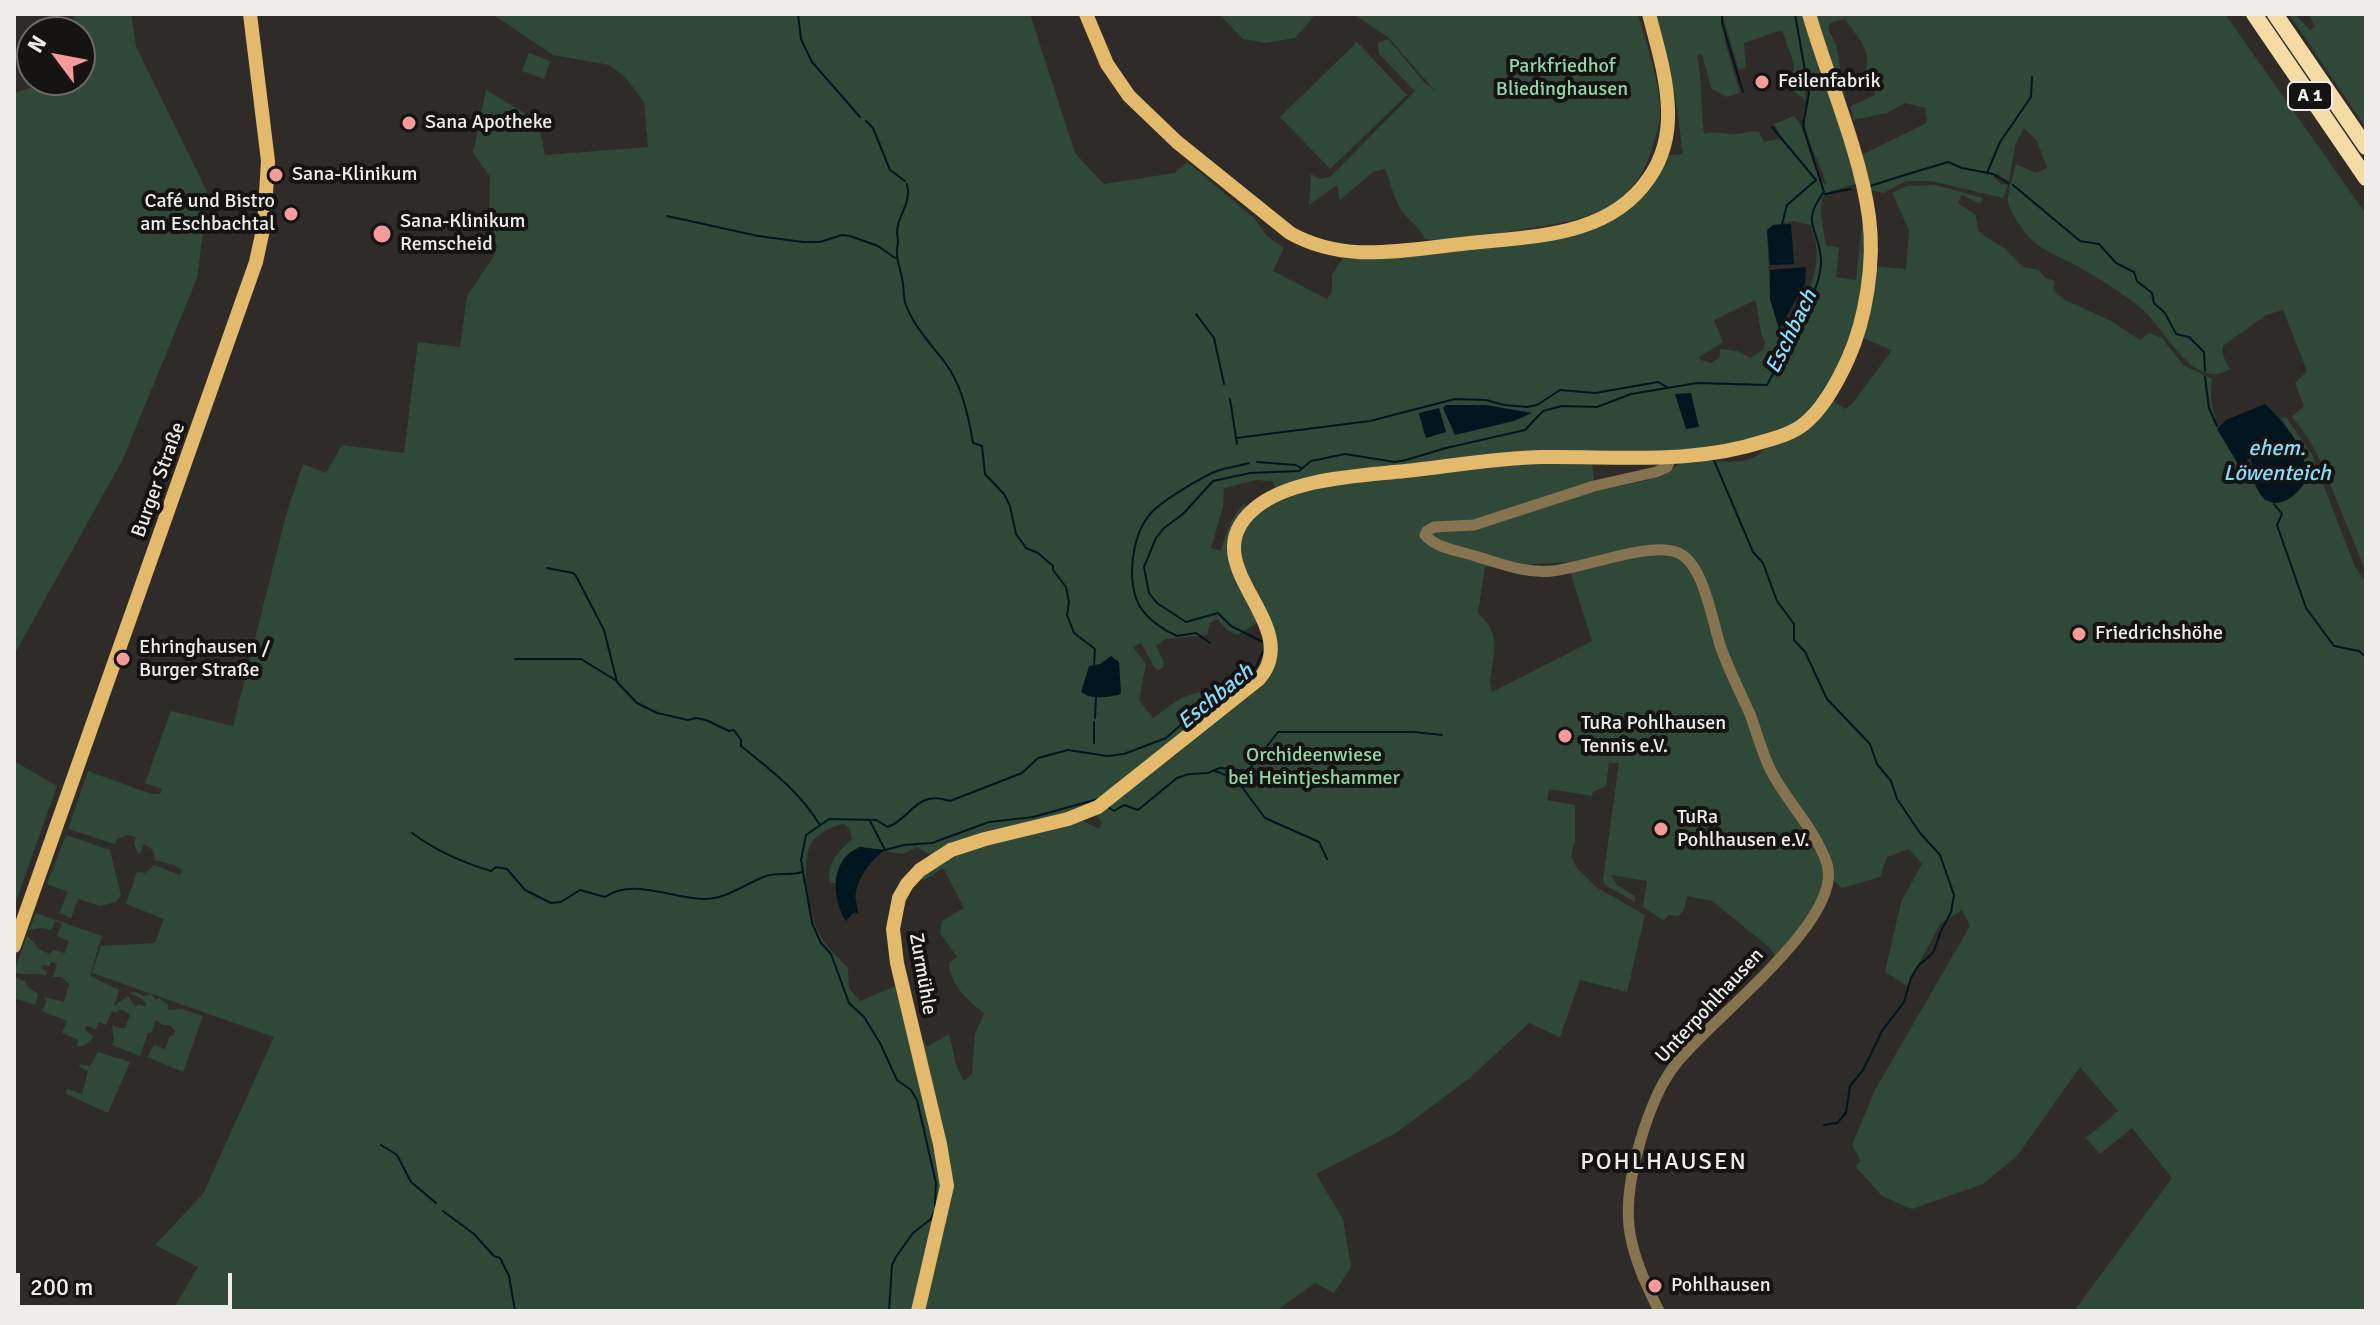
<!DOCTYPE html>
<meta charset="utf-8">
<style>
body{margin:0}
#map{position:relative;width:2380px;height:1325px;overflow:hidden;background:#2e2b29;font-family:Signika,sans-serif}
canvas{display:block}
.frame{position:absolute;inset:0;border:16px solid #efedec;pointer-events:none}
.north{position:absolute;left:16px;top:16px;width:80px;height:80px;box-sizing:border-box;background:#151312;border:2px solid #6c6a69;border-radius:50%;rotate:302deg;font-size:22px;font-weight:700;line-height:32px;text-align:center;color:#efedec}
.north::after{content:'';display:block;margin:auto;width:28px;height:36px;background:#f59b9a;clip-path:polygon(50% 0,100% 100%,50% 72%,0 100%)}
.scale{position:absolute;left:16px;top:1273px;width:216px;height:36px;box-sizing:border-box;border:4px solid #efedec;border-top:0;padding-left:10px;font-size:24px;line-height:28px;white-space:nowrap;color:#efedec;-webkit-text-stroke:6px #151312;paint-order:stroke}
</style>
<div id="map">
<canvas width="2380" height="1325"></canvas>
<div class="frame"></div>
<div class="north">N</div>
<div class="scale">200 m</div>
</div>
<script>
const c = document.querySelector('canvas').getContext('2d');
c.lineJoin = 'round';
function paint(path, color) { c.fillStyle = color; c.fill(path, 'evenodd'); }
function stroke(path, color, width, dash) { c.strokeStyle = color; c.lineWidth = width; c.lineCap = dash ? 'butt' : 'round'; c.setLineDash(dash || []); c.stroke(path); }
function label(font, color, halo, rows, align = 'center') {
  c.font = font + ' Signika,sans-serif'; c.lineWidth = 8; c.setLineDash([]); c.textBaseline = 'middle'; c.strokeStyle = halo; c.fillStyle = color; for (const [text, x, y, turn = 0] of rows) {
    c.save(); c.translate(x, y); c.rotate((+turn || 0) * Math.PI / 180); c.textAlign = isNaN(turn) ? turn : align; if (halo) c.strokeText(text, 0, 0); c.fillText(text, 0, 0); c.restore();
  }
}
paint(new Path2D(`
 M73 14H131L136 46 208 194 197 278 123 459 14 655V93L57 80H80V32H76Z
 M492 14H1030L1075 153 1104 184 1175 173 1187 162 1254 218 1267 236 1284 248 1273 271 1327 299 1332 292V275L1343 258 1368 259 1548 239 1583 233 1602 225 1667 155 1683 154 1675 94 1654 14 1722 15 1725 42 1740 93 1727 97 1711 88 1702 54 1697 55C1703 81 1700 107 1704 134 1721 130 1725 135 1738 134 1747 133 1750 130 1759 132L1764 142 1779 139 1785 143 1774 124 1794 116C1810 133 1808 168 1826 185 1822 166 1810 149 1806 130 1802 113 1812 96 1809 79L1806 80 1805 100 1790 88 1794 81 1805 79 1803 74 1793 73 1794 64 1782 30 1744 43 1746 67 1739 70 1723 17 1726 14H1805L1858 183 1829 192 1822 198 1821 215 1826 246 1839 247 1836 277 1856 280 1862 226 1865 224 1864 284 1851 343 1818 403 1797 423 1735 445 1662 453 1598 450 1591 454 1277 492 1272 481 1256 480 1224 488 1223 507 1211 548 1221 551C1226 532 1231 517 1245 503L1246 509 1234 529 1260 621 1237 635 1227 630 1217 619 1210 623 1207 635 1166 639 1156 646 1164 662 1163 668 1158 670 1154 667 1141 643 1133 647 1146 664 1139 700 1153 718 1181 698 1216 687 1229 701 1099 803 933 856 917 847 903 854 859 847 837 873 835 883H830C826 863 839 851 852 839L850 829 844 824C831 826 814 835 809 848 802 866 808 911 817 929 823 943 837 957 848 968L849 988 860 1001 898 985 943 1188 914 1311H172L198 1267 155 1245 203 1194 274 1037 92 973 101 946 155 943 164 919 126 904 137 872 145 873 154 865 180 875 182 870 174 865 155 860 153 850 144 844 140 854 138 853 134 844 136 837 128 835 117 839 115 844 68 829 88 771 151 794H160L162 789 145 783 171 711 233 726 286 515 303 464 326 473 342 445 404 453 418 342 460 347 467 296 492 259 497 247 489 222 490 177 473 153 486 90 538 121 545 155 648 147 644 102 625 77 609 65 553 55ZM1794 221 1810 225C1828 262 1806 300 1786 332L1779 329 1770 299 1767 231 1774 225ZM1755 300C1759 313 1759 333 1765 342L1763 350 1750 358 1737 351 1720 349V357L1711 363 1701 360 1699 357 1723 342 1714 320ZM1439 408 1446 432 1424 434 1419 414Z
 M1219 14H1316L1295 38 1265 43 1243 39Z
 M1353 14H1638C1647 45 1659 78 1660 110 1660 125 1655 139 1651 152 1630 214 1580 221 1523 229 1492 234 1456 242 1425 239 1419 226 1407 220 1400 208 1393 196 1390 181 1385 169L1373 172 1340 200 1337 185 1309 205 1311 174 1319 179 1330 177 1415 91 1379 54 1378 43 1388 39 1424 82 1435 91 1388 37Z
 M1812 14H2225L2366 214V572L2320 460 2307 436 2292 417 2304 406 2295 383 2307 371 2283 310 2266 315 2223 346V356L2230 369C2194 393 2164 327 2142 309 2123 293 2097 277 2075 265 2059 256 2036 249 2025 232 2020 225 2008 209 2008 200 2008 191 2014 173 2016 164L2036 173 2047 168 2037 141 2024 128 2015 145 2009 181 1996 173 1993 177 2001 184 2008 185 2003 198 1932 181H1906L1884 193 1869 190 1857 157 1927 123 1925 108 1905 103 1887 113 1853 120 1851 106 1875 95 1874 80 1866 70C1872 50 1856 35 1845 19L1830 23 1828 29 1836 44 1849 118Z
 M2289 14H2295L2310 30 2315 27 2309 14H2366V128Z
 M1357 42 1407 95 1330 169 1280 117Z
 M529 53 550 61 544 79 522 71Z
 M1935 185 1983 198 1980 204 1962 195 1958 203 1976 215 1978 230 1983 235 2004 248 2023 267 2039 270 2045 278 2055 281 2053 290 2063 299 2111 321 2140 340 2149 333 2162 338 2183 365 2212 379C2206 416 2228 447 2246 477H2249L2265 501 2303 465 2302 451 2281 418 2286 417 2312 455 2355 567 2366 582V1311H2074L2172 1178 2132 1128 2100 1154 2086 1138 2118 1111 2080 1067 2017 1156 1983 1184 1912 1209 1882 1196 1855 1166 1861 1161 1852 1145 1875 1090 1970 926 1962 910 1940 924 1907 986 1885 972 1901 902 1922 864 1909 849 1887 857 1880 877 1842 888 1824 873C1820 907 1797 931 1775 956L1770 948 1712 901 1687 896 1684 910 1678 916 1668 915 1664 921 1643 907 1647 881 1611 875 1617 885 1635 896V902L1605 885 1603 879 1619 763H1609L1606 786 1593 792 1592 796 1549 789 1547 800 1575 805V840L1571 856 1577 868 1596 887 1645 915 1627 992 1580 980 1560 1037 1529 1023 1471 1077 1396 1133 1316 1174 1343 1219 1351 1267 1334 1293 1315 1283 1280 1308V1311H922L948 1202 919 1042H925L927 1047 949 1034 957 1068 964 1081 972 1074 975 1034 984 1013C968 1001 949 983 949 963L957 957 940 933 942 921 964 908 943 868 923 881 919 876 957 852 1071 822 1083 821 1099 829 1102 822 1094 813 1253 690 1276 633 1268 613 1252 588 1239 549 1242 533 1265 506 1306 490 1357 481 1504 463 1592 461 1594 480 1600 490C1620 485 1643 483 1663 475 1671 471 1676 464 1685 462 1707 457 1734 467 1755 457L1830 398 1845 409 1852 404 1892 350 1860 337 1871 266 1906 269 1909 230 1892 193 1907 186ZM1567 562 1592 641 1492 692 1490 684C1492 656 1503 634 1478 613L1485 567Z
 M14 761 57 786 14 907Z
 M66 835 110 850 121 895 116 902 100 906 78 899 71 918 59 913 68 892 47 884Z
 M36 913 102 936 90 976 119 990 114 1006 128 996 135 1007 139 1004 145 1007 146 1004 142 999 129 993 135 992 144 996 151 994 156 1000 159 998 168 1005V1010L182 1009 203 1016 183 1072 147 1057 154 1045 165 1049 170 1036 174 1035 175 1031 170 1025H163L156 1020 151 1033H148L140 1056 112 1045 114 1040 112 1024 118 1028H125L130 1015 124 1010H118L117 1013 112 1011 106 1025 99 1022 96 1029 86 1026 85 1030 93 1036C90 1044 84 1047 76 1046L78 1042 77 1039 62 1033 67 1021 42 1011 46 1002 44 997 64 1002 69 984 61 977H53L57 964 51 962 49 966 43 965 42 969 47 971 46 976C34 971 26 977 14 972L27 935 39 949 50 954 53 950 65 953 69 941 57 936 62 924 55 921 51 930 41 928 29 930Z
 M14 977 25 981 28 987 38 994 35 1005 14 998Z
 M98 1052 130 1062 108 1113 66 1094 67 1089 82 1094 88 1071 79 1067 80 1064 90 1066Z`), '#2f4838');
paint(new Path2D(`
 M1791 224 1794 264 1770 265 1767 230 1773 225Z
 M1806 267 1805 284 1779 329 1770 299V270Z
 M1691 393 1699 427 1686 429 1675 394Z
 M2265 404C2275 413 2297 438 2301 451 2305 459 2304 467 2309 475 2300 495 2273 518 2258 490 2253 482 2253 469 2251 459H2247L2249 477H2246L2217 429 2226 420Z
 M1446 405H1486L1532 413 1514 421 1455 435 1443 408Z
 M1439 408 1446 432 1426 438 1419 413Z
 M1111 656 1119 662 1121 692 1119 695C1107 697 1092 700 1081 692L1089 666 1100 664Z
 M860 847 885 850C871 860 853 882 856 901 857 905 858 910 858 914L854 912 846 921C831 898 830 858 860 847Z`), '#00151e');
stroke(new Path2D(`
 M798 14 801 39 812 62 860 117
 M1722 14V23L1743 92
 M866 121 873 128 890 170 905 181
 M1772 127 1816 180 1787 205 1782 224
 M1987 173 2000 142 2031 97 2032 77
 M907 184C911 201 902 210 898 225 896 231 898 238 898 243 895 258 899 263 902 278 904 286 903 294 905 302 912 325 932 345 946 364 962 385 969 418 973 443L982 446 985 474 1004 494 1010 506 1016 534 1026 548 1038 553 1053 566V570L1066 587 1069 602 1067 615 1074 633 1095 649 1094 664
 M2013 185 2080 241 2099 244 2116 263 2134 272 2137 281 2152 293 2154 303 2165 313 2176 334 2189 337 2204 352 2205 371
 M1871 186C1897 177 1922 170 1948 162L1962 168 1993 174 2008 183
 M1825 194 1851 189
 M667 216 758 236 803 242H820L842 235 850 236 878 246 895 258
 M1196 314 1214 338 1224 384
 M2205 377 2209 408 2217 426
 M1230 399 1237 444
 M1236 438 1370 421 1455 399 1486 400 1504 405 1527 407 1537 405 1560 390 1595 393 1658 382 1667 387
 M1713 458 1753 552 1763 563 1777 601 1794 624V640L1805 652 1827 699 1870 744 1877 764 1891 781 1897 799 1920 833 1940 855 1954 895 1951 912 1941 931 1933 953 1918 966 1911 978 1904 1002 1882 1031 1863 1070 1850 1086 1846 1113 1837 1123 1824 1125
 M1257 462 1296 465 1301 468
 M2274 504 2282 514 2277 525 2306 608 2334 646 2359 651 2366 657
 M547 568 573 573 576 576 604 630 617 682 637 703 657 713 688 720 696 718 706 720 729 731 734 730 741 740V746C772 771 798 790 820 825
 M1263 642 1231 626 1218 613 1186 622 1157 603 1149 593 1144 567 1156 538 1164 528 1183 514 1213 481 1250 473 1299 471 1311 461 1345 454 1395 462 1406 460 1446 448 1525 430 1543 411 1562 406 1597 407 1631 394 1697 383 1767 385C1782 356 1822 292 1821 261 1820 228 1799 225 1824 192L1803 126 1809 93 1795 14
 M1210 643 1196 633 1177 636C1163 630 1147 619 1139 605 1126 579 1132 533 1152 512 1162 501 1206 474 1220 470 1229 467 1240 466 1249 463
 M515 659H581L615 680
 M1095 718 1096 697
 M1094 743V722
 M1215 771 1236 779 1265 818 1319 842 1327 859
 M1108 807 1114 811 1124 805 1138 810 1177 778 1189 774 1208 773 1220 768 1248 771 1278 732H1414L1442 735
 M870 821 885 850 904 845 932 843 989 822 1033 817 1098 799
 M412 833C435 850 464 863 491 871L496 867 507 869 525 890 551 903 561 902 580 890 605 897C632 878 671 898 702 899 726 900 744 884 766 876 778 872 790 876 802 872
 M381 1145 397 1155 411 1182 436 1203
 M935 1206 936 1183 917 1100 911 1090 897 1080 880 1043 864 1017 849 1003 831 954 821 943 812 923 801 860 806 835 829 819 876 820 888 827C911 819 916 789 950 801L1022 773 1038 758 1068 750 1107 756 1124 754 1166 738 1190 717 1218 700 1243 680 1256 667 1263 652
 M443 1211 474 1234 494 1256 500 1258 509 1276 515 1311
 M889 1311 892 1265 896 1257 913 1233 931 1219 934 1212`), '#00151e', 2);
stroke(new Path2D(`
 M1659 1311C1646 1285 1632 1255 1629 1226 1624 1182 1648 1100 1675 1065 1707 1022 1845 920 1827 864 1816 830 1787 802 1771 771 1762 753 1757 733 1750 714 1740 692 1729 670 1721 648 1712 622 1704 561 1676 552 1647 542 1584 568 1552 571 1526 574 1499 563 1475 556 1459 551 1436 548 1425 535L1427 531 1434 527 1474 525 1594 486 1656 472 1667 467 1671 458`), '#86734f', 11);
stroke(new Path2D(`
 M1086 14 1107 64 1129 96 1177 142 1290 233C1345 264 1402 250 1462 244 1528 236 1608 239 1649 178 1663 158 1669 134 1668 109 1667 77 1657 45 1649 14
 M14 946 256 262 264 225 268 161 250 14
 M918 1311 947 1186 940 1144 897 963 893 929 899 898 907 884 920 870 951 850 985 839 1068 819 1098 807 1259 679C1307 623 1189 565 1254 509 1290 478 1359 476 1405 471 1451 466 1497 458 1543 457 1619 456 1692 465 1765 441 1778 437 1793 433 1804 424 1823 409 1838 381 1848 359 1866 319 1875 262 1869 217 1860 151 1828 79 1809 14`), '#e3ba6c', 14);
stroke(new Path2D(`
 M2254 14 2366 178
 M2275 14 2366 147`), '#f7dba5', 16);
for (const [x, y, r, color] of [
 [1762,82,8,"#f59b9a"],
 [409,123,8,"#f59b9a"],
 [276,175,8,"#f59b9a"],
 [291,214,8,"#f59b9a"],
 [382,234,10,"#f59b9a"],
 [2079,634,8,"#f59b9a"],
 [123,659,8,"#f59b9a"],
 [1565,736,8,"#f59b9a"],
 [1661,829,8,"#f59b9a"],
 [1655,1286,8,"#f59b9a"]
]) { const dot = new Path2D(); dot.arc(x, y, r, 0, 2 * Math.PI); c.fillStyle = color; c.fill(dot); stroke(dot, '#151312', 3); }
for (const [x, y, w] of [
 [2310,96,44]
]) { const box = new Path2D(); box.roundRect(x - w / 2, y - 14, w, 28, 6); c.fillStyle = '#151312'; c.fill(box); stroke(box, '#efedec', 2); }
label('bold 18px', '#efedec', null, [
 ["A 1",2310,96]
]);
label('20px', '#8fd5a7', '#151312', [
 ["Parkfriedhof",1562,67],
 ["Bliedinghausen",1562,90],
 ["Orchideenwiese",1314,756],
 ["bei Heintjeshammer",1314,779]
]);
label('20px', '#efedec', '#151312', [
 ["Feilenfabrik",1778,82],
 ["Sana Apotheke",425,123],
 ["Sana-Klinikum",292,175],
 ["Café und Bistro",275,202,"right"],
 ["am Eschbachtal",275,225,"right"],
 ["Sana-Klinikum",400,222],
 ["Remscheid",400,245],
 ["Friedrichshöhe",2095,634],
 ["Ehringhausen /",139,648],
 ["Burger Straße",139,671],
 ["TuRa Pohlhausen",1581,724],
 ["Tennis e.V.",1581,747],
 ["TuRa",1677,818],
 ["Pohlhausen e.V.",1677,841],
 ["Pohlhausen",1671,1286]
], 'left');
label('20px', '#efedec', '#151312', [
 ["Burger Straße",159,480,-70],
 ["Zurmühle",922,974,80],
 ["Unterpohlhausen",1710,1006,-47]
]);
label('italic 22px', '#84dcfe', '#151312', [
 ["Eschbach",1792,332,-64],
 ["ehem.",2277,449],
 ["Löwenteich",2277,474],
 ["Eschbach",1216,697,-39]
]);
c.letterSpacing = '2px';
label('24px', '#efedec', '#151312', [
 ["POHLHAUSEN",1664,1163]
]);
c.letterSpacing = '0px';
</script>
